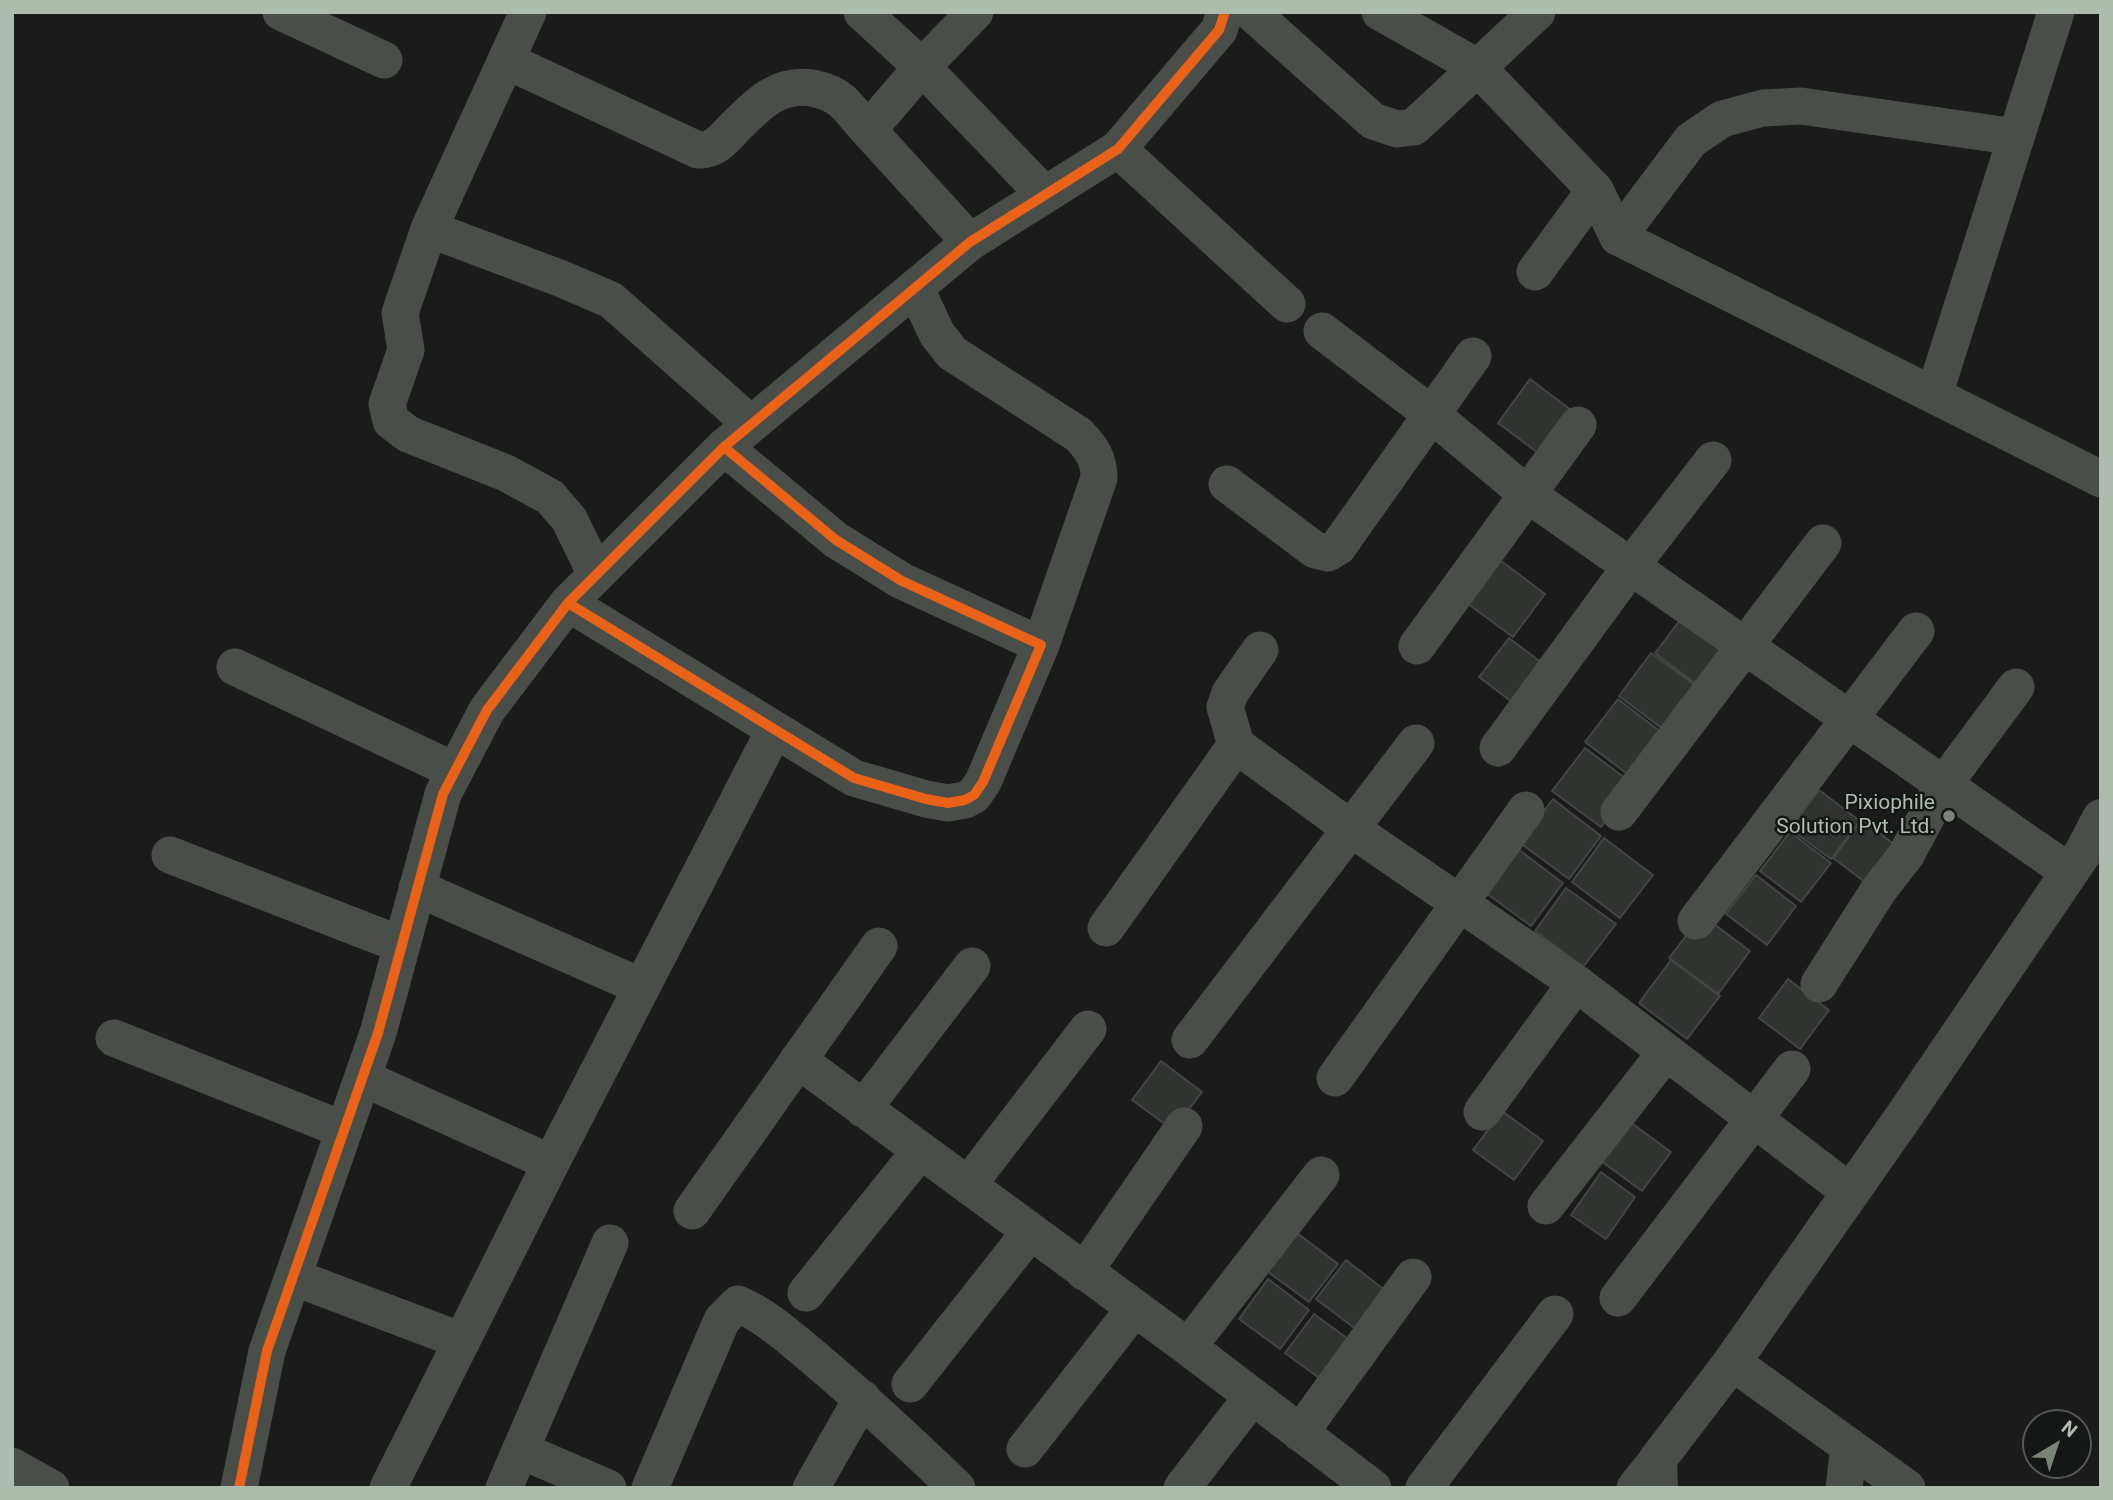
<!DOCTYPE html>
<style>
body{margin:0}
#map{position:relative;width:2113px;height:1500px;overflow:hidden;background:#1a1b1a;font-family:Roboto,sans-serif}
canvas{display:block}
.frame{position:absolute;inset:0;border:14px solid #adbcac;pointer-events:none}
.north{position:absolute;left:2022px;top:1409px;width:70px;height:70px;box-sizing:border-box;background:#141715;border:2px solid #515951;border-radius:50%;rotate:39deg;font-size:19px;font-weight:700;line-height:28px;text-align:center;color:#adbcac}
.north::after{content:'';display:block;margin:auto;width:24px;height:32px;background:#7a8479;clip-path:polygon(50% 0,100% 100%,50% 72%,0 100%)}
</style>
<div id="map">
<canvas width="2113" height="1500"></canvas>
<div class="frame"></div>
<div class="north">N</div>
</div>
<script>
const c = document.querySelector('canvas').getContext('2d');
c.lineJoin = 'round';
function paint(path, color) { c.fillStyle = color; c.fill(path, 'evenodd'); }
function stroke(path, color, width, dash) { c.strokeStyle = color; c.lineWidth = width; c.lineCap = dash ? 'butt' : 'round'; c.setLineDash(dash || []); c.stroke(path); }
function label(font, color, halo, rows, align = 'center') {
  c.font = font + ' Roboto,sans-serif'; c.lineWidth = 5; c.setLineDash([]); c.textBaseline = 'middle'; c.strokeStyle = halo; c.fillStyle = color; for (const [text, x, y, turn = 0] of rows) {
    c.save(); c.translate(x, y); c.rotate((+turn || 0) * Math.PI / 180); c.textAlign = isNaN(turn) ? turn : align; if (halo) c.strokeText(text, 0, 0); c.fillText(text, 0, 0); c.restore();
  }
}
const building = new Path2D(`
 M1530 379 1579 416 1546 459 1498 423Z
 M1496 557 1545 594 1513 637 1464 601Z
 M1688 610 1736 646 1704 690 1655 653Z
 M1509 638 1550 669 1520 708 1479 677Z
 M1651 653 1700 689 1668 733 1619 696Z
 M1618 699 1666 736 1634 779 1585 742Z
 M1585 748 1633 784 1601 827 1552 791Z
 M1819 790 1860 821 1831 859 1790 829Z
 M1553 799 1601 836 1569 879 1520 843Z
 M1862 820 1903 851 1874 889 1833 858Z
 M1790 832 1831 863 1801 902 1760 871Z
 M1604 838 1653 875 1620 918 1572 882Z
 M1514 846 1563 883 1531 926 1482 890Z
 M1756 875 1796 906 1767 945 1726 914Z
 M1566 888 1616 924 1583 967 1535 931Z
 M1702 915 1750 951 1718 994 1669 958Z
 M1671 960 1720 996 1687 1039 1639 1003Z
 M1788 979 1829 1010 1800 1049 1759 1018Z
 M1161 1061 1202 1092 1173 1130 1132 1100Z
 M1502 1111 1543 1141 1514 1180 1473 1150Z
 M1630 1122 1671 1152 1642 1191 1601 1161Z
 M1601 1172 1635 1197 1606 1239 1571 1215Z
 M1297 1233 1338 1264 1309 1302 1268 1272Z
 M1346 1260 1386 1291 1357 1330 1316 1299Z
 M1268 1279 1309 1310 1280 1349 1239 1319Z
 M1314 1314 1355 1344 1326 1383 1285 1353Z`);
paint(building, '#313330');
stroke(building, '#434743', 2);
stroke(new Path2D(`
 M281 12 384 60
 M528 12 429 229 400 313 406 350 387 404 391 421 408 434 506 473 550 497 569 519 596 574
 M862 12 922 67 1045 195
 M1251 12 1373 121 1397 129 1414 127 1537 12
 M1380 12 1477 67 1595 190 1618 237 2101 479
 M507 61 698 150C714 151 723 140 733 129 756 106 776 83 812 88 822 90 834 94 842 101 851 110 859 120 868 130
 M1118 149 1287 304
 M429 229 562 279 611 300 751 424
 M1618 237 1691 140 1722 119 1763 108 1801 106 2016 137
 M970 242 868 130 922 67 975 12
 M1535 272 1595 190
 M916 289 937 334 952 353 1079 435C1092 449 1099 459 1099 478L1041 645
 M1322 331 1431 414 1527 494 2069 872
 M1934 395 2056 12
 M1227 484 1315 550 1328 553 1338 547 1473 356
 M568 603 854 778 926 799 948 803 965 800 974 795 983 782 1041 645 902 581 836 540 724 447
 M1417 646 1578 425
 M1260 650 1230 693 1225 707 1236 745 1350 828 1576 983 1850 1192
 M235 667 455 771
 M1498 748 1631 566 1713 460
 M1619 812 1823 543
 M170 855 402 945
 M417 888 642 987
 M1696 921 1916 631
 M1106 928 1236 745
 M1819 984 1878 891 1906 855 1944 784 2016 687
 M114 1038 344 1130
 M1190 1040 1416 743
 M798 1060 1188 1347 1373 1488
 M363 1078 551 1163
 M1335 1078 1526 810
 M863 1109 972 966
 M1482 1112 1576 983
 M968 1185 1088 1029
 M1546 1206 1666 1052
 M692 1211 879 946
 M1084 1272 1184 1126
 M293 1277 462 1341
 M806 1293 920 1151
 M1618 1298 1792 1069
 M1188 1347 1321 1175
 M1732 1362 1907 1488
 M910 1384 1030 1232
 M1300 1433 1413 1277
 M1025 1449 1134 1309
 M522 1451 608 1488
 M12 1466 51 1488
 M239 1488 267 1351 378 1033 443 794 487 710 568 603 724 447 970 242 1118 149 1219 30 1225 12
 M388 1488 551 1163 774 731
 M504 1488 610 1243
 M650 1488 722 1320 738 1304C766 1316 789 1337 813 1357 863 1399 910 1443 957 1488
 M811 1488 862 1398
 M1182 1488 1252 1397
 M1424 1488 1555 1314
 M1635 1488 1658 1459
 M1844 1488 1849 1446`), '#494e49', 37);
stroke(new Path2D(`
 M1659 1488 1658 1459 1732 1362 1900 1122 2084 851 2101 818`), '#494e49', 38);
stroke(new Path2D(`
 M568 603 854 778 926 799 948 803 965 800 974 795 983 782 1041 645 902 581 836 540 724 447
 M239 1488 267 1351 378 1033 443 794 487 710 568 603 724 447 970 242 1118 149 1219 30 1225 12`), '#ea6118', 10);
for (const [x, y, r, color] of [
 [1949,816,7,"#7a8479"]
]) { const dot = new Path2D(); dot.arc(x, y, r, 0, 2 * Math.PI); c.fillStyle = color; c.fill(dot); stroke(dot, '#141715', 2.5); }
label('21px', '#adbcac', '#141715', [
 ["Pixiophile",1935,804],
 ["Solution Pvt. Ltd.",1935,828]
], 'right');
</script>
